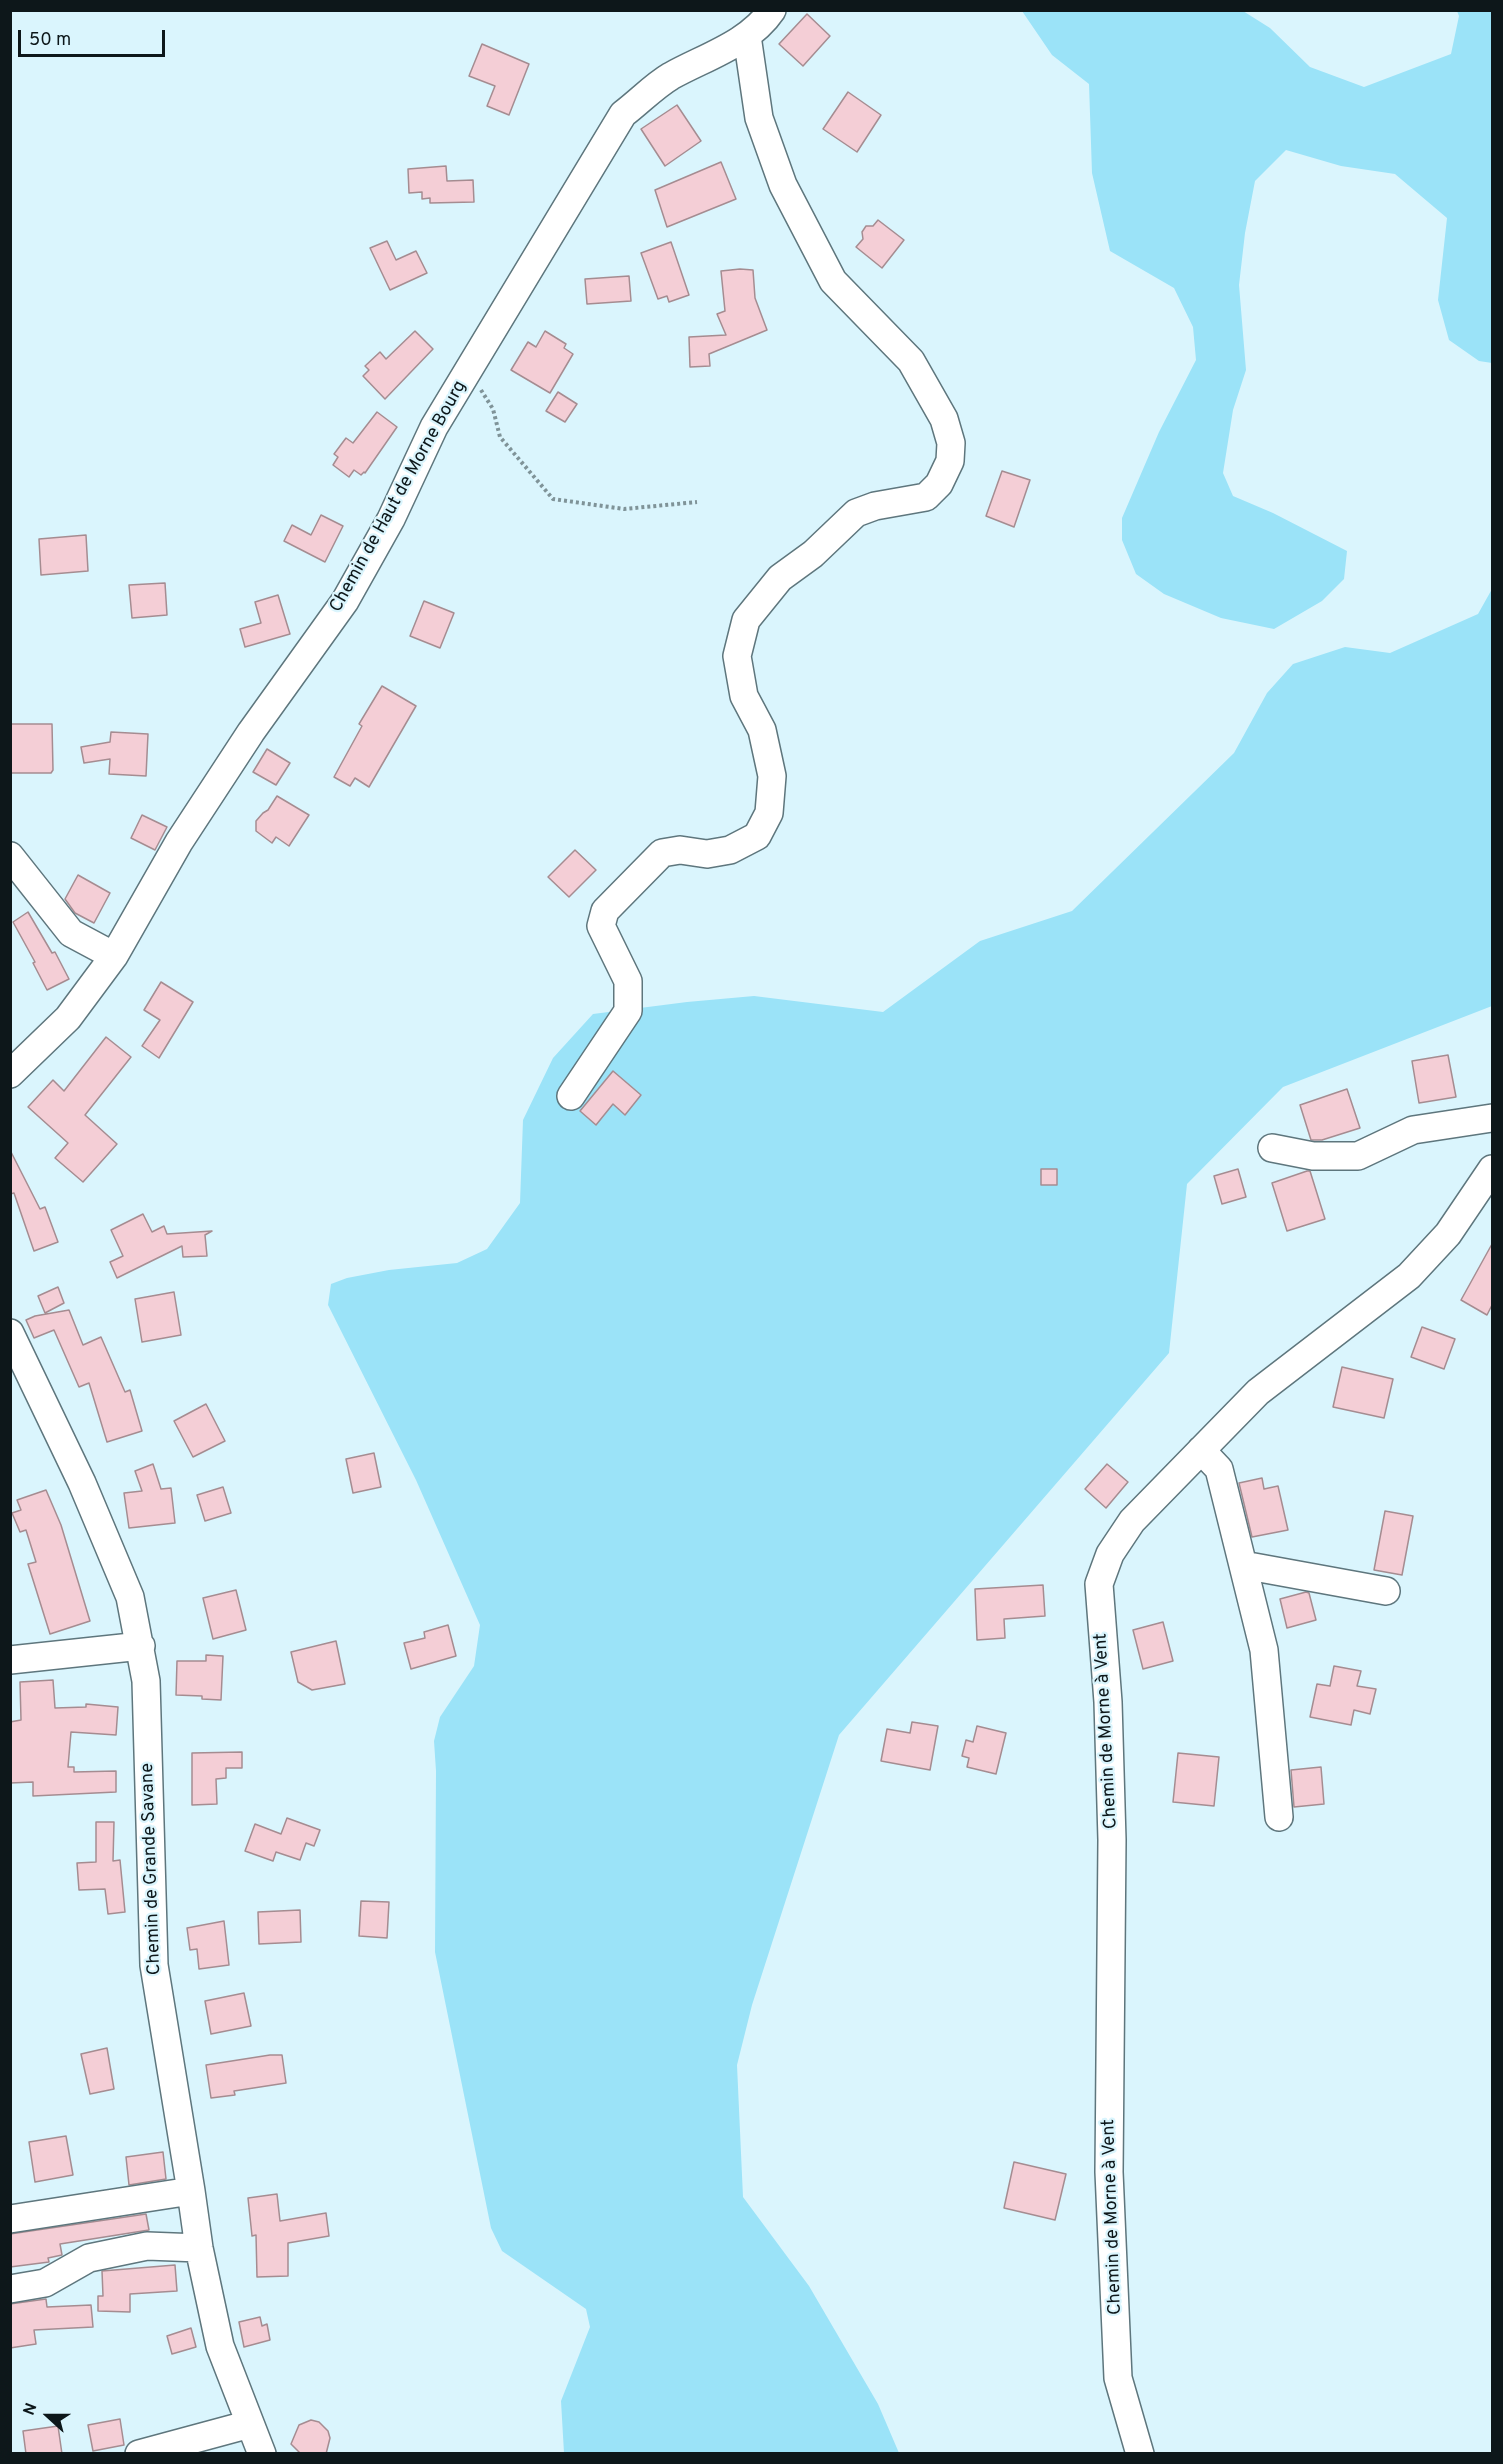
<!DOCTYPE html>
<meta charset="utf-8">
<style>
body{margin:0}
#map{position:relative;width:1503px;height:2464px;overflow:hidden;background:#daf5fd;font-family:Overpass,sans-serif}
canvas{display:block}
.frame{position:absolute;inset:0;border:12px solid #0d171a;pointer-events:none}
.north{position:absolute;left:18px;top:2386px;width:60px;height:60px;-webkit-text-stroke:4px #daf5fd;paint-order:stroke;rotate:291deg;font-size:16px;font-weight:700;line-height:24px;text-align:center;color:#0d171a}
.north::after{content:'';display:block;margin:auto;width:21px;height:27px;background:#0d171a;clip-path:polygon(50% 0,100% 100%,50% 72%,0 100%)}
.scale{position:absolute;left:18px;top:30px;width:147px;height:27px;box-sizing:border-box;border:3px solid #0d171a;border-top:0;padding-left:8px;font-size:18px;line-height:21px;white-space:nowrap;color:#0d171a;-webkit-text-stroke:4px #daf5fd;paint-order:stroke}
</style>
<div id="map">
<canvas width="1503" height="2464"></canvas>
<div class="frame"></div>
<div class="north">N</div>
<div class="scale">50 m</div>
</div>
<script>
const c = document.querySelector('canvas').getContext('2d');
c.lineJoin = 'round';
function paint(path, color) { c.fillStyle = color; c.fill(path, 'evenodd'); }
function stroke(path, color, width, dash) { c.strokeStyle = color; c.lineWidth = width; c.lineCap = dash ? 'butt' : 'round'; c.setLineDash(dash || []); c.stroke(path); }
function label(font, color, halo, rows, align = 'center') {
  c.font = font + ' Overpass,sans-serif'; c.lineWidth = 4.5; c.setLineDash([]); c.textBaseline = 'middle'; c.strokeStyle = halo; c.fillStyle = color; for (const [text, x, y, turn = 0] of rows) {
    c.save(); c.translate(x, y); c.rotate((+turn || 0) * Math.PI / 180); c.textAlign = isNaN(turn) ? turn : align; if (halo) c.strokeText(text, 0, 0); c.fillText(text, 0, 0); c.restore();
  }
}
paint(new Path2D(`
 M1022 11H1243L1270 28 1310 67 1364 87 1451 54 1459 16 1457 11H1492V363L1479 361 1449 340 1438 300 1447 218 1395 174 1341 166 1286 150 1255 181 1245 233 1239 285 1246 370 1233 410 1223 473 1233 496 1273 513 1347 551 1344 579 1322 601 1274 629 1221 618 1164 594 1136 574 1122 540V518L1159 432 1196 360 1193 327 1174 288 1110 251 1092 173 1089 84 1052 55Z
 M1492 589V1006L1283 1087 1187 1184 1169 1353 839 1735 752 2005 737 2065 743 2197 809 2286 878 2404 899 2453H564L561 2401 590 2327 586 2309 502 2251 491 2228 435 1952 436 1771 434 1741 440 1717 474 1666 480 1625 416 1480 328 1305 331 1284 347 1278 389 1270 457 1263 487 1249 520 1203 523 1120 553 1058 593 1014 687 1002 754 996 883 1012 980 941 1072 911 1234 753 1267 693 1293 664 1345 647 1390 653 1478 614Z`), '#9be3f8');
const building = new Path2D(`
 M807 14 830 36 803 66 779 44Z
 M482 44 529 64 509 115 487 106 495 86 469 76Z
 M848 92 881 115 857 152 823 129Z
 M677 105 701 141 665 166 641 129Z
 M721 162 736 199 667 227 655 190Z
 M446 166 447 181 473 180 474 202 430 203V198L422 199V192L409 193 408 169Z
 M878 220 904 240 882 268 856 247 863 239 862 232 866 226H873Z
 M387 241 396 260 416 251 427 273 390 290 370 248Z
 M671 242 689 295 669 302 667 296 658 299 641 253Z
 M740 269 753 270 755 298 767 330 709 354 710 366 690 367 689 337 726 335 717 314 725 311 721 271Z
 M629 276 631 301 587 304 585 279Z
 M415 331 433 349 385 399 363 376 369 370 365 366 380 352 386 359Z
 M545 331 566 344 564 348 573 354 550 393 511 370 528 342 536 347Z
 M558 392 577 404 565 422 546 411Z
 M377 412 397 427 365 473 364 472 361 475 354 470 349 477 333 465 338 457 334 454 346 438 353 443Z
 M1002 471 1030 480 1014 527 986 516Z
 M321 515 343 526 325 562 284 541 292 525 311 535Z
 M86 535 88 571 41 575 39 539Z
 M165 583 167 615 132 618 129 585Z
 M278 595 290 634 245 647 240 629 261 623 255 602Z
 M424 601 454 613 440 648 410 636Z
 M382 686 416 706 369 787 355 778 350 786 334 777 362 726 359 724Z
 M10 724H52L53 770 51 773H10Z
 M111 732 148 734 146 776 109 774 110 759 84 763 81 747 110 742Z
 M267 749 290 763 276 785 253 772Z
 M277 796 309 815 289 846 276 837 272 843 256 831V821L263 813 268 810Z
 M142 815 167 827 155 850 131 838Z
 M575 850 596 870 569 897 548 877Z
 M78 875 110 893 94 923 75 913 65 899Z
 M28 912 52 953 55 952 69 979 47 990 33 963 35 962 13 922Z
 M161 982 193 1002 159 1058 142 1046 160 1020 144 1010Z
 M106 1037 131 1057 85 1115 117 1144 83 1182 55 1158 68 1143 28 1107 53 1080 64 1091Z
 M1448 1055 1456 1097 1419 1103 1412 1061Z
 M613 1071 641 1095 625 1115 613 1104 596 1125 580 1111Z
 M1347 1089 1360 1128 1322 1140H1311L1300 1105Z
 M10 1150 40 1209 45 1207 58 1242 34 1251 14 1193 10 1194Z
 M1041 1169H1057V1185H1041Z
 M1238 1169 1246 1197 1222 1204 1214 1176Z
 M1307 1171H1310L1325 1219 1287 1231 1272 1183Z
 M143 1214 152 1232 164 1226 167 1234 212 1231 205 1235 207 1256 183 1257 182 1246 117 1278 110 1262 123 1256 111 1230Z
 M1492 1244V1305L1487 1315 1461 1300Z
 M58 1287 64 1303 45 1313 38 1296Z
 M174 1292 181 1335 142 1342 135 1299Z
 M69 1310 83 1345 101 1337 125 1392 130 1390 142 1431 107 1442 89 1383 79 1387 54 1330 34 1338 26 1320 35 1316Z
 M1422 1327 1455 1339 1444 1369 1411 1357Z
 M1342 1367 1393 1379 1384 1418 1333 1407Z
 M206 1404 225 1441 193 1457 174 1421Z
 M374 1453 381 1487 353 1493 346 1459Z
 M153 1464 161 1489 171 1488 175 1523 129 1528 124 1493 142 1491 135 1471Z
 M1107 1464 1128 1482 1106 1508 1085 1489Z
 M1262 1478 1264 1489 1278 1486 1288 1530 1252 1537 1239 1483Z
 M223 1487 231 1513 205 1521 197 1495Z
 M46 1490 61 1525 90 1621 50 1634 28 1564 36 1562 26 1530 20 1532 12 1513 21 1510 17 1500Z
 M1385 1511 1413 1516 1402 1575 1374 1570Z
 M1043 1585 1045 1616 1004 1619 1005 1638 977 1640 975 1589Z
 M236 1590 246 1630 213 1639 203 1598Z
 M1306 1592 1309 1593 1316 1620 1287 1628 1280 1599Z
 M1163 1622 1173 1661 1143 1669 1133 1630Z
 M448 1625 456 1656 411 1669 404 1643 425 1638 424 1632Z
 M336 1641 345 1684 312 1690 298 1682 291 1652Z
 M206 1655 223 1656 221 1700 202 1699V1696L176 1695 177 1661H206Z
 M1334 1666 1361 1671 1357 1686 1376 1689 1370 1714 1354 1710 1351 1725 1310 1717 1317 1684 1330 1686Z
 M53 1680 55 1708 86 1707V1704L118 1707 116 1735 71 1732 68 1767H74V1772L116 1771V1792L33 1796V1782L10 1783V1722L21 1720 20 1682Z
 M912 1722 938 1726 930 1770 881 1761 887 1729 910 1733Z
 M977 1726 1006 1733 996 1774 967 1767 969 1758 962 1756 966 1740 973 1742Z
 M242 1752V1768H226V1778L216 1779 217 1804 192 1805V1753Z
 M1178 1753 1219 1757 1214 1806 1173 1802Z
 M1321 1767 1324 1804 1294 1807 1291 1770Z
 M287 1818 320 1830 314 1846 306 1843 300 1860 276 1852 273 1861 245 1851 255 1824 281 1834Z
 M96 1822H114L113 1861 120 1860 125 1912 108 1914 105 1889 79 1890 77 1863 96 1862Z
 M361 1901 389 1902 387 1938 359 1936Z
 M300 1910 301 1942 259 1944 258 1912Z
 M224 1921 229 1965 199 1969 197 1949 190 1950 187 1928Z
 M244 1993 251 2026 211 2034 205 2001Z
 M107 2048 114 2089 90 2094 81 2054Z
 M270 2055H282L286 2083 234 2091 235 2095 211 2098 206 2065Z
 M66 2136 73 2175 35 2182 29 2142Z
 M163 2152 166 2179 129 2185 126 2157Z
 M1014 2162 1066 2174 1055 2220 1004 2208Z
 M277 2194 280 2221 326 2213 329 2236 288 2243V2276L257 2277 256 2235 252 2236 248 2198Z
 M146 2214 149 2230 60 2244 62 2255 48 2258 49 2262 10 2267V2234Z
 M175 2265 177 2291 130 2294V2312L98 2311V2296H103L102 2271Z
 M46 2299 47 2307 91 2305 93 2327 34 2330 36 2344 10 2348V2304Z
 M260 2317 262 2326 267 2324 270 2340 244 2347 239 2322Z
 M191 2328 196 2347 172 2354 167 2336Z
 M120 2419 124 2445 93 2451 88 2425Z
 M311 2420 319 2422 328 2431 330 2438 326 2454H301L291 2444 299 2425Z
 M58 2426 62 2454H26L23 2431Z`);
paint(building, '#f4ced6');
stroke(building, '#a58c91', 1.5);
const minor = new Path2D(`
 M10 856 71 933 114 956
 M10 1074 68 1018 114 956 179 842 251 732 345 601 391 519 434 427 623 114C639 102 654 86 671 76 705 57 749 44 772 10
 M571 1096 628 1011V981L601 926 605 911 662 853 680 850 707 854 730 850 757 836 769 813 772 776 762 730 744 696 737 656 746 620 780 578 813 554 856 513 875 506 926 497 939 484 950 461 951 443 944 419 911 361 833 281 783 185 759 118 747 36
 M1272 1148 1313 1156H1358L1413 1130 1492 1118
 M10 1333 82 1483 130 1597 146 1681 154 1965 191 2191 199 2248 220 2346 262 2454
 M1201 1450 1219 1469 1264 1650 1279 1817
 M1243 1565 1386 1591
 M10 1660 141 1646
 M10 2219 191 2191
 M10 2289 45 2283 89 2258 147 2246 199 2248
 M139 2454 250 2424
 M1140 2454 1118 2378 1109 2172 1112 1840 1108 1702 1099 1584 1110 1554 1132 1521 1258 1392 1409 1276 1448 1234 1492 1169`);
stroke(minor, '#5e767d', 30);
stroke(new Path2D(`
 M481 390 493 409 500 437 553 499 624 509 697 502`), '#7f9398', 4, [3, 3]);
stroke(minor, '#fff', 27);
label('18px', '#0d171a', '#daf5fd', [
 ["Chemin de Haut de Morne Bourg",399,497,-61],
 ["Chemin de Morne à Vent",1107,1731,-93],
 ["Chemin de Grande Savane",152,1869,-92],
 ["Chemin de Morne à Vent",1113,2217,-92]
]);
</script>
